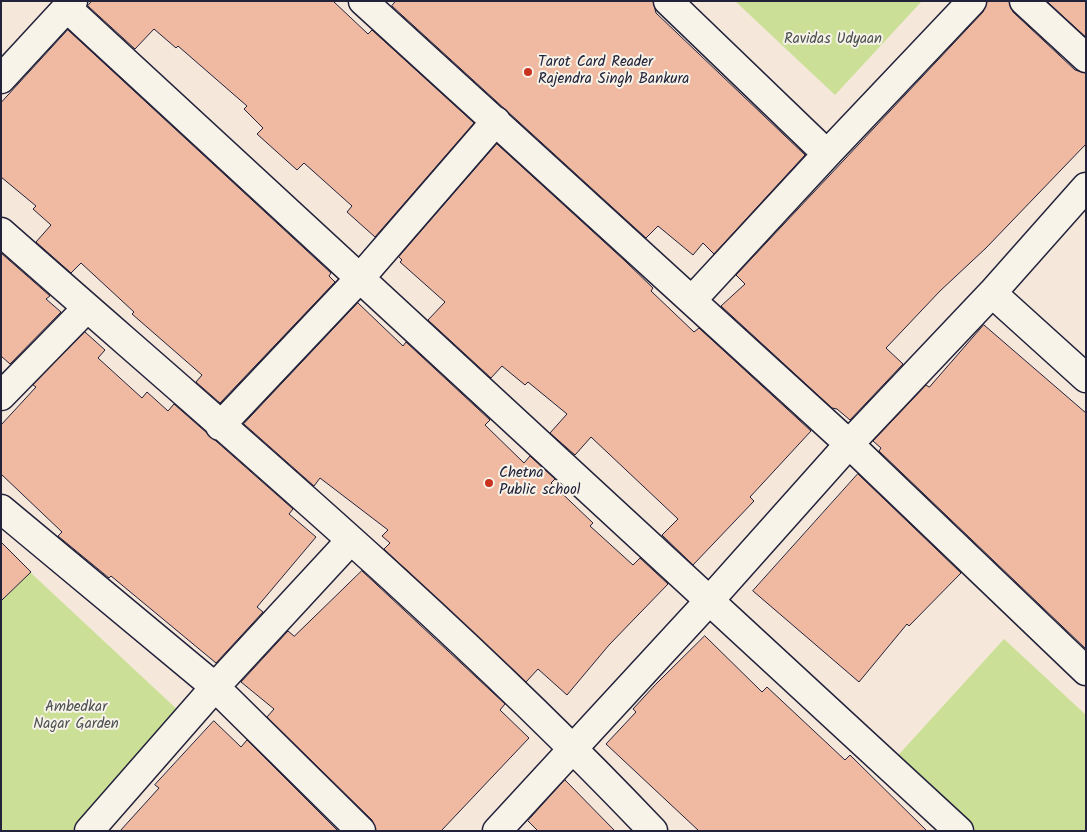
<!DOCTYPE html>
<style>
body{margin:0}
#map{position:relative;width:1087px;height:832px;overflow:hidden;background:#f5e8da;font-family:Kalam,sans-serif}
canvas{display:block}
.frame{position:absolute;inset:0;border:2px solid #22223b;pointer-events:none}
</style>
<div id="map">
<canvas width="1087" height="832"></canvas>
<div class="frame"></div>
</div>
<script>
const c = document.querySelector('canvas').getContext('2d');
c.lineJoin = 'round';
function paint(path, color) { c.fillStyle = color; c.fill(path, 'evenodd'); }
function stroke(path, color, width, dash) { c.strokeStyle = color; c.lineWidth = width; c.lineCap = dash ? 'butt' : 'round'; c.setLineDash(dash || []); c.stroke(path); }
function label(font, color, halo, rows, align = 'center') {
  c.font = font + ' Kalam,sans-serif'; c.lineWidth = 4; c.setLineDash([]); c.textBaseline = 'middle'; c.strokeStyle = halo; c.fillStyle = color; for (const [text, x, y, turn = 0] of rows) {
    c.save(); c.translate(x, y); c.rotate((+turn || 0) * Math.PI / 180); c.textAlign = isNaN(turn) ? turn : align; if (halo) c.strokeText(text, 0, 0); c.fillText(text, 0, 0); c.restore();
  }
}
paint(new Path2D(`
 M735 1H922L835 95Z
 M1 545 182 714 72 831H1Z
 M1004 639 1086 715V831H967L892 762Z`), '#cbe096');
const building = new Path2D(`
 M92 1H333L368 34 372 30 474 123 375 237 347 212 352 206 304 163 297 170 257 134 263 128 244 109 247 106 178 46 176 48 154 29 135 49 88 6Z
 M396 1H653L656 13 805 155 714 254 703 243 693 255 658 226 646 238 392 6Z
 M987 1H1009L1013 12 1075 70 1086 73V144L986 248 940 291 886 348 903 364 850 420 837 409 832 408 721 306 745 284 736 275 983 12Z
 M1047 1H1086V37Z
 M68 30 331 273 329 276 335 282 220 403 196 382 202 375 132 314 134 312 81 263 71 273 36 242 51 225 33 209 36 206 1 177V103Z
 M497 144 625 261 653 288 651 291 694 332 699 328 811 431 750 497 754 501 693 565 662 535 678 519 591 437 575 455 550 433 567 414 528 382 525 385 502 366 491 378 428 320 445 302 400 262 402 260 399 257Z
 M1 253 50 296 46 299 61 312 10 364 1 356Z
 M358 303 403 346 406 342 490 420 485 425 524 463 530 456 555 479 551 483 593 523 590 526 633 565 640 558 668 584 609 645 567 695 538 669 526 682 384 549 390 543 382 536 388 530 320 478 314 486 244 424Z
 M984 325 1086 413V649L879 451 881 448 873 441 926 385 929 387Z
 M85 332 105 350 98 358 142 398 147 392 168 411 174 404 293 509 289 514 316 537 257 607 263 612 216 663 111 576 109 578 58 536 62 532 1 474V425L36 387 33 385Z
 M858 474 961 573 909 626 907 624 859 682 753 591Z
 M1 542 31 572 1 601Z
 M362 571 505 704 500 710 529 738 441 831H376L372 820 267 717 274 709 241 682 288 631 294 636Z
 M705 636 762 692 767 687 845 760 850 755 927 831H699L606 744 636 712 633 709 655 685Z
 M214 721 241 747 247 740 338 831H120L159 788 155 785Z
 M565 780 615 831H538L528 821Z`);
paint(building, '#efbaa1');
stroke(building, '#22223b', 1);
const minor = new Path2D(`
 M363 1 849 444 1086 671
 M668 1 827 154
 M1024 1 1086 58
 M67 8 959 831
 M1 79 73 1
 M1 232C221 426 451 618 653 831
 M992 293 1086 378
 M693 299 827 154 972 1
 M1 396 87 308
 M220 426 360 278 496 121
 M1 509 215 687 361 831
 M89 831 215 687 350 541
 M497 831 709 601 849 444 992 293 1086 187`);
stroke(minor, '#22223b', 31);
stroke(minor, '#f7f3e8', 28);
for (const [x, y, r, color] of [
 [528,72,5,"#c8321e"],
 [489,483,5,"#c8321e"]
]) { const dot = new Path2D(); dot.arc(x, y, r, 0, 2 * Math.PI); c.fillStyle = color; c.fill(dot); stroke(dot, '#f7f3e8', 2); }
label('15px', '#4c5252', '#f7f3e8', [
 ["Ravidas Udyaan",833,40],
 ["Ambedkar",76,708],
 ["Nagar Garden",76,725]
]);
label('15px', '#22223b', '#f7f3e8', [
 ["Tarot Card Reader",538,63],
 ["Rajendra Singh Bankura",538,80],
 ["Chetna",499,474],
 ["Public school",499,491]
], 'left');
</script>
